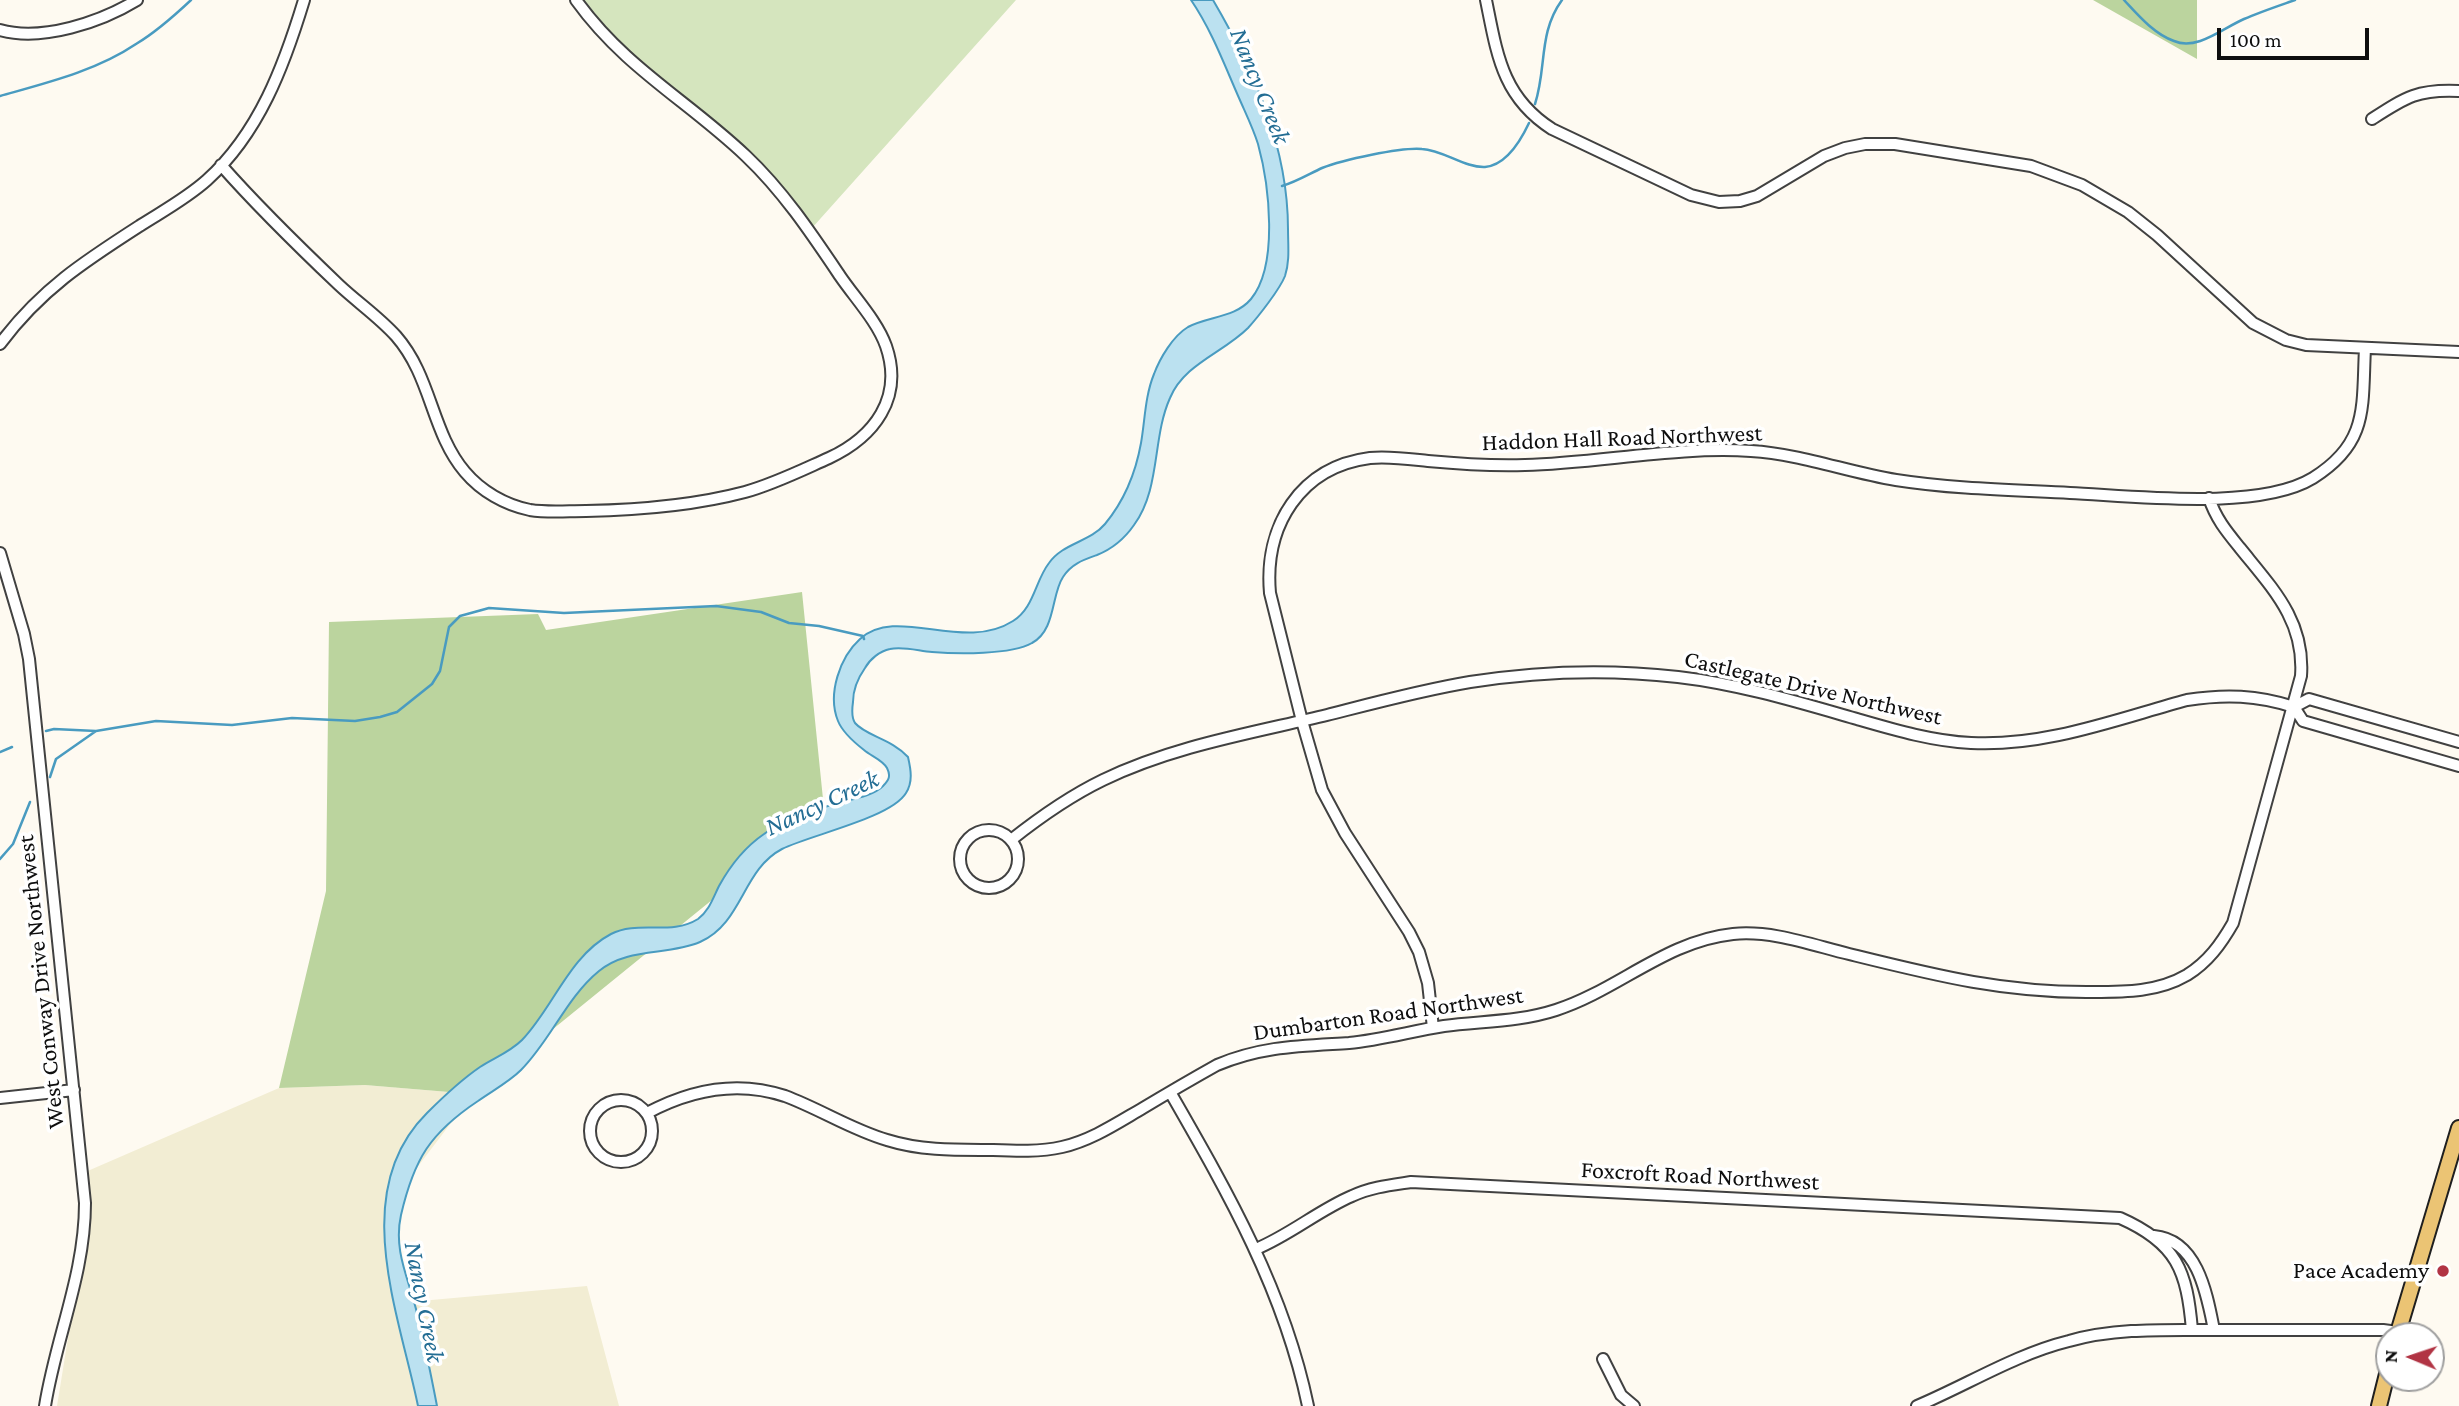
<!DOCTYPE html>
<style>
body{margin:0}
#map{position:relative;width:2459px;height:1406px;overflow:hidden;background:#fefaf1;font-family:"Crimson Pro",serif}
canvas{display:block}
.north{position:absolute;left:2375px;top:1322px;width:70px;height:70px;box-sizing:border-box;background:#fff;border:2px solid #9f9f9f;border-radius:50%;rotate:272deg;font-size:19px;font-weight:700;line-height:28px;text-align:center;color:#0e0e0e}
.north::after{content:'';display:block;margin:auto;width:24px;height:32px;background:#b13444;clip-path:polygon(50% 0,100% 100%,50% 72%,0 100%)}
.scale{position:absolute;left:2217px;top:28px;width:152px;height:32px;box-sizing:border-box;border:4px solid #0e0e0e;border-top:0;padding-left:9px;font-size:21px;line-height:24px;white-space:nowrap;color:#0e0e0e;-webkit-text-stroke:5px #fff;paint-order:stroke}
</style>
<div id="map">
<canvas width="2459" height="1406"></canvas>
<div class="north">N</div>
<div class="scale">100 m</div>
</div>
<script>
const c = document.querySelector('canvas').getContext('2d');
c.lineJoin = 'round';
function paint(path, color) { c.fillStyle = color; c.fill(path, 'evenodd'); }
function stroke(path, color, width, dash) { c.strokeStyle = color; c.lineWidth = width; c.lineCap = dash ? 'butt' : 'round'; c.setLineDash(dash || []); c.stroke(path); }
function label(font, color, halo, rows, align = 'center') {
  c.font = font + ' "Crimson Pro",serif'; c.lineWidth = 7; c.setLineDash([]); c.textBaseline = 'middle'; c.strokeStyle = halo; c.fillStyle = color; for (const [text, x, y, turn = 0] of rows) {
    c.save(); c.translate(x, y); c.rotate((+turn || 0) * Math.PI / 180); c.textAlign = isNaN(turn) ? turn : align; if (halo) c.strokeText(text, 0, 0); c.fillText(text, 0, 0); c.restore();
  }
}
paint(new Path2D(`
 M365 1085 473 1094 384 1211 398 1303 587 1286 619 1406H57L80 1264 83 1173 279 1088Z`), '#f2edd3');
paint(new Path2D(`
 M584 0H1016L812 228 754 158 649 80Z`), '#d5e5be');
paint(new Path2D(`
 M2093 0H2197V59Z
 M802 592 824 809 473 1094 365 1085 279 1088 326 891 329 622 538 614 546 630Z`), '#bbd49e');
const water = new Path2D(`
 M1191 0H1213C1254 70 1288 147 1288 229 1288 245 1290 261 1285 276 1280 289 1258 317 1248 328 1223 353 1184 364 1170 398 1152 438 1161 488 1134 525 1125 538 1112 549 1097 555 1083 560 1071 564 1063 577 1051 595 1056 630 1032 643 1011 655 957 654 932 652 919 651 903 646 890 649 880 651 870 659 865 668 858 678 853 690 853 702 852 709 851 717 855 723 866 736 892 739 908 757 911 770 913 782 906 793 891 818 810 835 782 849 742 870 743 923 700 942 667 956 628 947 599 971 566 998 551 1040 521 1070 509 1082 492 1091 478 1101 430 1133 414 1159 401 1215 393 1251 409 1279 417 1313 425 1344 431 1375 437 1406H418C399 1313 348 1191 427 1113 443 1097 461 1080 480 1067 494 1058 510 1052 522 1040 553 1008 569 956 611 934 638 920 671 936 698 919 709 911 713 898 719 886 730 866 745 847 764 834 782 821 807 812 828 806 844 800 871 798 883 786 889 780 891 776 887 768 883 760 871 756 864 750 855 743 842 731 838 721 827 694 840 657 860 639 897 605 963 653 1013 621 1034 608 1035 581 1049 563 1063 543 1090 542 1105 524 1124 501 1136 471 1141 443 1145 420 1145 396 1154 374 1160 358 1173 336 1188 327 1209 316 1235 318 1251 299 1279 265 1269 184 1258 144 1253 128 1246 114 1239 98 1224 64 1212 31 1191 0Z`);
paint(water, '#bbe1f0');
stroke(water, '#499bc0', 2);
stroke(new Path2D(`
 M2124 0C2138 15 2154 34 2174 41 2197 51 2223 28 2244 19 2260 12 2278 6 2295 0
 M0 96C46 83 96 71 136 44 156 32 174 16 191 0
 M1535 104C1547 67 1538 33 1562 0
 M1282 186C1296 182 1309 174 1322 168 1342 160 1401 147 1422 149 1443 150 1465 168 1485 167 1506 165 1521 140 1529 123
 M46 731 54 729 96 731 156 721 232 725 292 718 355 721 380 717 397 712 432 684 440 671 449 627 460 616 489 608 564 613 716 606 761 612 789 623 819 626 863 636 864 639
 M0 752 12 747
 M50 777 56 759 96 731
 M0 859 13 844 30 802`), '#499bc0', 2.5);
const minor = new Path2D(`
 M1486 0C1497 54 1502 97 1552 129L1691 195 1719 202 1740 201 1757 196 1824 156 1845 148 1865 144H1895L2031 166 2082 185 2128 212 2157 235 2253 323 2286 340 2306 345 2459 352
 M0 30C42 42 101 22 137 0
 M2372 119C2406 97 2418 89 2459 91
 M221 165C258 207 298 246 339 285 357 302 379 317 396 336 432 377 431 432 465 472 481 491 505 505 530 510 548 513 567 511 586 511 637 510 696 505 745 492 774 484 802 470 829 458 874 437 904 398 886 346 877 321 855 298 840 276 811 233 783 191 746 156 687 100 625 68 576 0
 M0 344C41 289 85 261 141 225 163 211 187 198 207 180 259 133 284 66 304 0
 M0 553 24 634 29 659 85 1203C85 1274 56 1337 45 1406
 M2294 707 2309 699 2459 742
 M960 859a29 29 0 1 1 58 0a29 29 0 1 1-58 0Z
 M1011 840C1040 817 1070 796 1103 780 1173 746 1252 733 1327 715 1374 703 1422 690 1470 682 1540 671 1609 669 1678 677 1739 684 1798 702 1857 719 1895 730 1932 741 1971 743 2045 747 2117 719 2187 700 2225 694 2257 695 2294 707L2303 721 2459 766
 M1433 1028 1428 983 1419 952 1409 932 1345 833 1322 790 1302 721 1270 593C1264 526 1300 467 1370 458 1389 456 1409 459 1428 461 1460 464 1493 466 1525 465 1599 463 1678 446 1751 451 1801 454 1847 472 1896 480 1954 489 2012 490 2070 493 2134 496 2259 511 2313 478 2369 443 2362 407 2365 348
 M1170 1092C1228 1193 1284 1290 1308 1406
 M0 1098 74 1090
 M590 1131a31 31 0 1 1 62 0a31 31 0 1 1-62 0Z
 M647 1113C690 1090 737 1080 785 1096 820 1109 852 1130 887 1140 922 1151 957 1150 993 1150 1016 1151 1040 1152 1062 1147 1092 1140 1117 1123 1143 1108 1168 1093 1192 1079 1217 1065 1262 1046 1301 1046 1349 1043 1381 1040 1412 1031 1444 1026 1482 1021 1519 1022 1556 1010 1618 990 1666 941 1733 934 1772 930 1812 945 1849 954 1934 975 2004 993 2093 992 2126 992 2158 992 2187 975 2208 962 2221 944 2233 923L2301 676C2305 621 2273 589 2240 548 2227 532 2216 519 2209 498
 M2154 1236C2198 1240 2207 1295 2214 1330
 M1256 1249C1290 1235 1319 1210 1352 1196 1371 1187 1391 1185 1411 1182L2120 1218C2177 1243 2187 1271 2192 1330
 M1603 1359 1621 1395 1634 1406
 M1917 1406C1967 1385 2016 1354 2069 1341 2115 1328 2164 1330 2212 1330 2269 1330 2326 1330 2383 1330L2398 1332`);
const major = new Path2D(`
 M2397 1336 2459 1128
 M2379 1406 2389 1366`);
stroke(minor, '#414141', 14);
stroke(major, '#1f1f1f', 18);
stroke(minor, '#fff', 10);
stroke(major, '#ebc474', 14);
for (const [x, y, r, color] of [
 [2443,1271,7,"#b13444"]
]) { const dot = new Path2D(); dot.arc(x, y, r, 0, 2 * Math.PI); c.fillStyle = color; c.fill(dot); stroke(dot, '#fff', 2.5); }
label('24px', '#0e0e0e', '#fff', [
 ["Haddon Hall Road Northwest",1622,438,-2],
 ["Castlegate Drive Northwest",1813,688,13],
 ["West Conway Drive Northwest",41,982,-96],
 ["Dumbarton Road Northwest",1388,1014,-8],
 ["Foxcroft Road Northwest",1700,1176,3]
]);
label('24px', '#0e0e0e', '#fff', [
 ["Pace Academy",2429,1271]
], 'right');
label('italic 26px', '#236d94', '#fff', [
 ["Nancy Creek",1260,86,68],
 ["Nancy Creek",822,803,-25],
 ["Nancy Creek",424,1302,79]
]);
</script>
